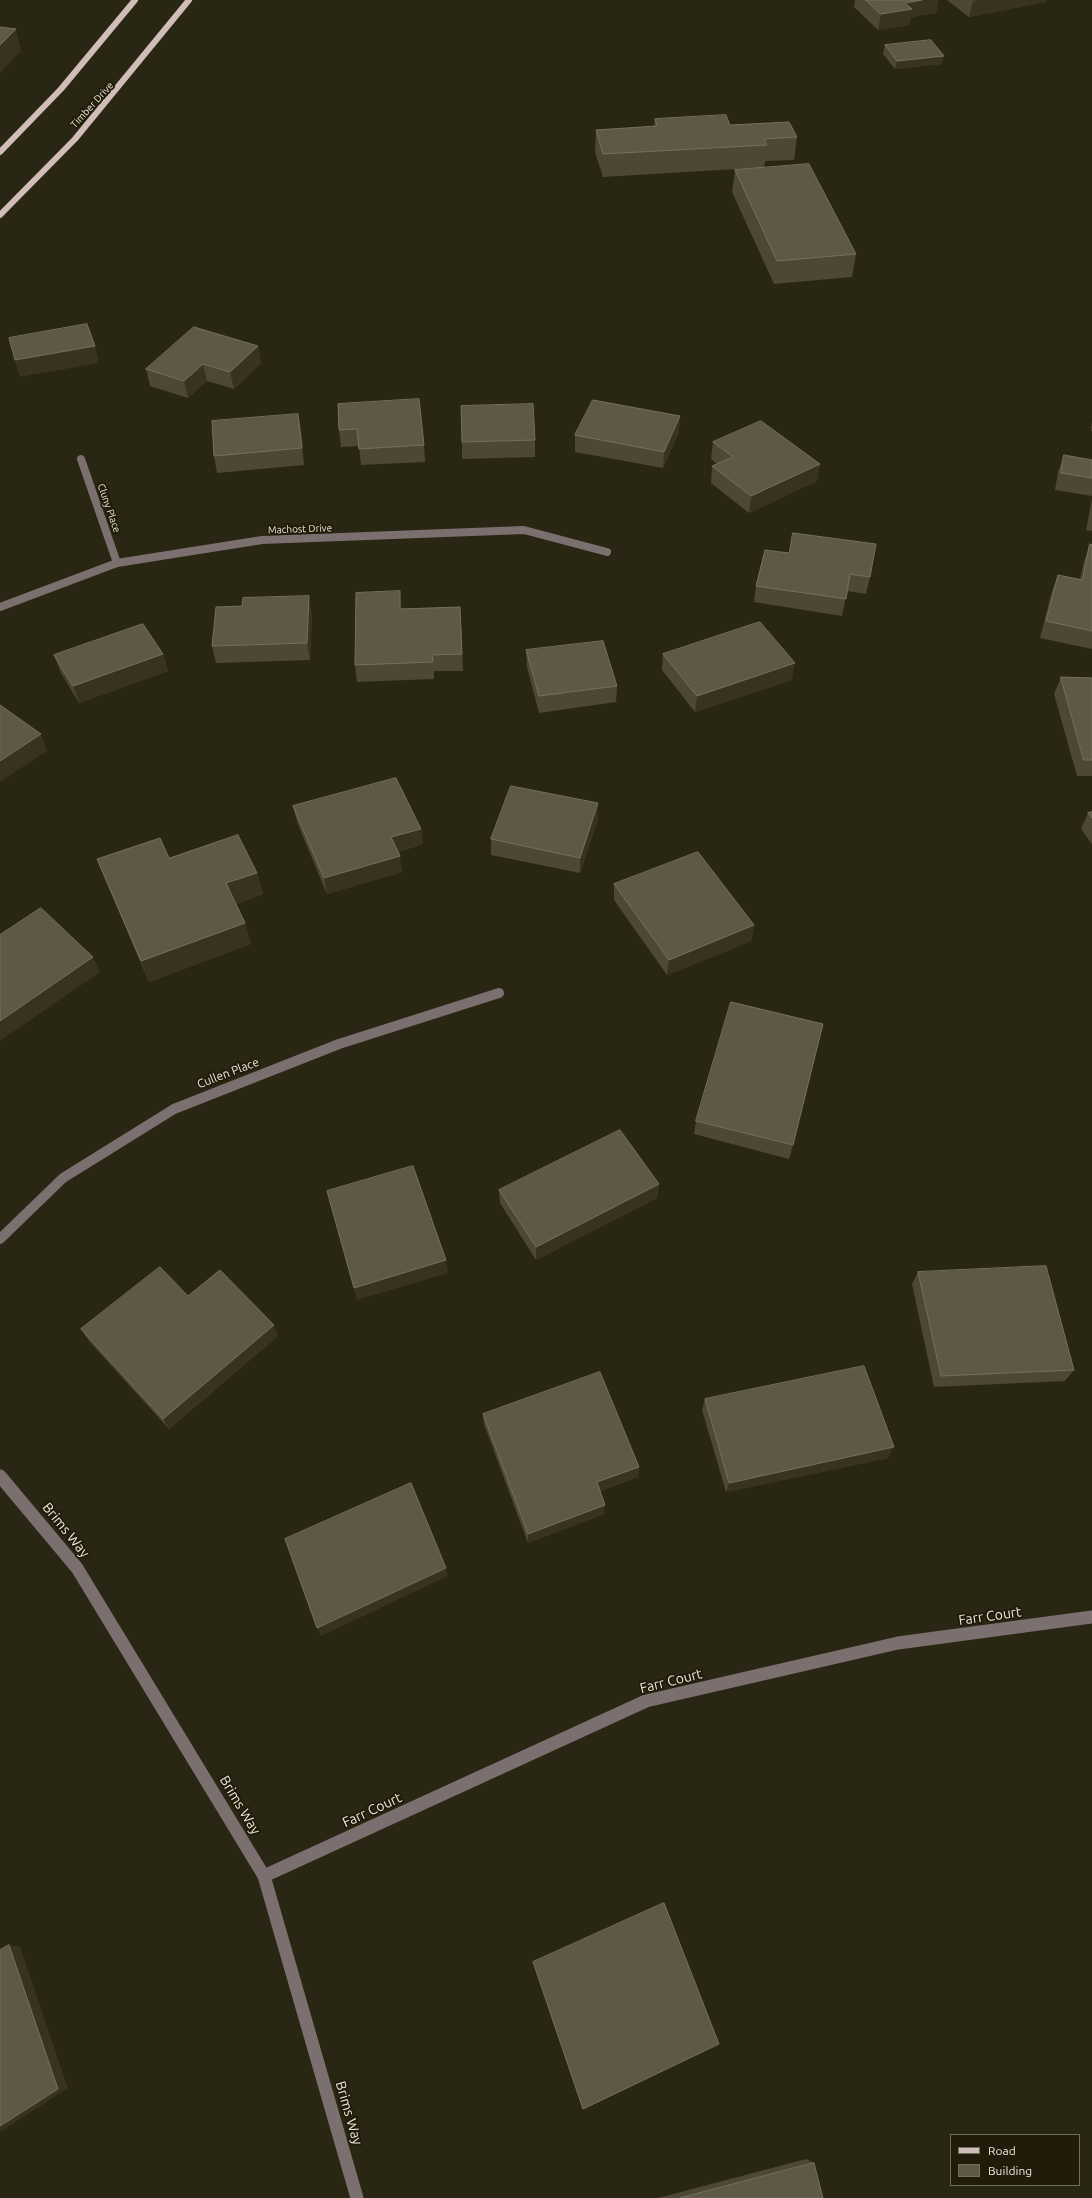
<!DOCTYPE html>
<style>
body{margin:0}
#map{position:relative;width:1092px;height:2198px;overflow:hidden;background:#2a2614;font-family:Ubuntu,sans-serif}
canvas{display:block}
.legend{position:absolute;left:950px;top:2134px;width:130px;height:52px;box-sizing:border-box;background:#211c0a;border:1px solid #716e5e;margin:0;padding:5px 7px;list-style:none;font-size:12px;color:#eae8dc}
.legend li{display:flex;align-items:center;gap:8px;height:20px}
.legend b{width:20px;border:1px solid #716e5e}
</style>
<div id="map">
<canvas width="1092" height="2198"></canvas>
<ul class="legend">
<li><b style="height:5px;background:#d2bcb9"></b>Road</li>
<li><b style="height:11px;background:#5e5947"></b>Building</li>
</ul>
</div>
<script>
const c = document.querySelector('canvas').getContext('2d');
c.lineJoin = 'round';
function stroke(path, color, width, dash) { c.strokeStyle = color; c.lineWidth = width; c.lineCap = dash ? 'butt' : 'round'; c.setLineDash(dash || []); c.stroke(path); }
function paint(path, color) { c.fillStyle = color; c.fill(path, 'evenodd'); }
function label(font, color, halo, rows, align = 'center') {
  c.font = font + ' Ubuntu,sans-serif'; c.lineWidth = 4; c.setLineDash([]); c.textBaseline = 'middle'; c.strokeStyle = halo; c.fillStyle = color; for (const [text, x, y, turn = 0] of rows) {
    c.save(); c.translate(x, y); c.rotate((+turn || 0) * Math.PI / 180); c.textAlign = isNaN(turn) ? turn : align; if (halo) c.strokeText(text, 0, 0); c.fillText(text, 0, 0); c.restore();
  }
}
stroke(new Path2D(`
 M81 459 117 563
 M0 607 117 563 262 540 524 530 607 552`), '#7b706f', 8);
stroke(new Path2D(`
 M0 1239 63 1178 174 1109 339 1044 499 993`), '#7b706f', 10);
stroke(new Path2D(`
 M0 1476 77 1568 264 1876 357 2198
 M264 1876 646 1701 898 1643 1092 1617`), '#7b706f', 13);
stroke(new Path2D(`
 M0 152 61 89 135 0
 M0 215 75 139 189 0`), '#d2bcb9', 6);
paint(new Path2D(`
 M855 0H938L936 13 911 17 909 25 878 30 854 7Z
 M947 0H1046V2L969 17Z
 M885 45 942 64 895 69 883 54Z
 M655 119 730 125 797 137 794 160 765 161 764 167 856 254 852 277 774 284 732 192 735 170 754 168 603 177 595 152 596 130 654 126Z
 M258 346 261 363 234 389 207 381 188 398 150 386 146 369Z
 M338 404 424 445 425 462 361 465 359 446 341 447 339 430Z
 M298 414 301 431 304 465 217 473 214 456Z
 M1092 420V431H1091Z
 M679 432 663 468 575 452V435Z
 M535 440V457L462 459V442Z
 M713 442 820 464 817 481 749 513 711 483 712 466 717 464 711 459Z
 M1064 455 1092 460V496L1055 490 1058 472Z
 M1092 499V531L1086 530Z
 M1090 544 1092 545V649L1040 638 1052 591 1058 575 1080 579 1084 561Z
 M765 550 870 577 866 594 847 591 842 616 754 602 756 586Z
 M460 607 463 671H434V679L357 682 355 665 402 609Z
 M312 613 310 660 216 663 212 646Z
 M526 650 617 686 616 702 539 713 527 667Z
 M163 654 168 671 79 703 60 671 54 655Z
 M663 654 792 680 695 712 662 670Z
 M1061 677 1092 678V776H1077L1054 694Z
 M293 806 421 829 423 844 398 852 402 872 327 894 297 822Z
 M1092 812V844L1081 829 1088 813Z
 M598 819 580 873 491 855V839Z
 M169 858 257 873 263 894 236 904 251 944 149 982 106 881 97 859Z
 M614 884 754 925 751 941 667 975 614 900Z
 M696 1121 793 1145 789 1159 694 1134Z
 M659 1184 657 1198 536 1260 500 1203 499 1190Z
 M918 1272 1074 1370 1065 1381 934 1387 912 1284Z
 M188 1296 278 1336 169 1429 89 1341 81 1329Z
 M705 1399 888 1458 726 1492 702 1410Z
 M483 1414 639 1467 638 1477 600 1491 604 1514 528 1543 484 1424Z
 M806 2159 814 2163 823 2198H658Z`), '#4d4836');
paint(new Path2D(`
 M922 0H938L936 13 911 17 909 25 878 30 881 14 905 3Z
 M978 0H1046V2L969 17 973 1Z
 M16 29 21 51 0 73V45Z
 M944 56 942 64 895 69 897 61Z
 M95 346 99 363 20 377 15 360Z
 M258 346 261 363 234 389 230 372Z
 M203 364 207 381 188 398 184 381Z
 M298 414 301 431 304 465Z
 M680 416 679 432 663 468 664 452Z
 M820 464 817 481 749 513 751 496Z
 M400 591 402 608V625L400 609Z
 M309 596 312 613 310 660 307 643Z
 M460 607 461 623 463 671 462 654Z
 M163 654 168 671 79 703 73 686Z
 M795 663 792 680 695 712 697 696Z
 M41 734 47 751 0 782V761Z
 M598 803V819L580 873V858Z
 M421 829 423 844 393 853 391 837Z
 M400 856 402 872 327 894 324 878Z
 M257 873 263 894 232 905 226 883Z
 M245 923 251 944 149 982 141 961Z
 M754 925 751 941 667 975 669 960Z
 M93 957 100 972 0 1041V1021Z
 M659 1184 657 1198 536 1260V1247Z
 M446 1260 448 1273 357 1300 354 1288Z
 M274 1325 278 1336 169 1429 163 1419Z
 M894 1447 888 1458 726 1492 729 1483Z
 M639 1467 638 1477 596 1492 597 1482Z
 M605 1505 604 1514 528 1543V1534Z
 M446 1568 448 1576 321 1636 317 1628Z
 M9 1945 20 1947 68 2088 0 2132Z`), '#383321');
const building = new Path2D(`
 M866 0H922L905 3 912 9 881 14Z
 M0 27 16 29 0 45Z
 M931 40 944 56 897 61 885 45Z
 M726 115 730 125 789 122 797 137 764 139 767 145 603 154 596 130 657 126 655 119Z
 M809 164 856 254 777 261 735 170Z
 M87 324 95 346 15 360 9 338Z
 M194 327 258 346 230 372 203 364 184 381 146 369Z
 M419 399 424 445 359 449 357 429 339 430 338 404Z
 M593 400 680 416 664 452 575 435Z
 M533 404 535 440 462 442 461 406Z
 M298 414 302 448 214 456 212 421Z
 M761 421 820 464 751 496 712 466 733 457 713 442Z
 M1064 455 1092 460V478L1061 473Z
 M793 533 876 544 870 577 850 574 846 599 756 586 765 550 789 553Z
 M1090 544 1092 545V631L1046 621 1058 575 1082 580Z
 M400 591V609L460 607 462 654 432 655 433 662 355 665 356 593Z
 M309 596 307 643 212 646 216 607 242 606 243 598Z
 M760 622 795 663 697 696 663 654Z
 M143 624 163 654 73 686 54 655Z
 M603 641 617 686 539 696 526 650Z
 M1061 677 1092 678V760H1084Z
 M0 705 41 734 0 761Z
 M396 778 421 829 391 837 400 856 324 878 293 806Z
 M511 786 598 803 580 858 491 839Z
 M1092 812V818L1088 813Z
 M238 835 257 873 226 883 245 923 141 961 97 859 160 838 169 858Z
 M698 852 754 925 669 960 614 884Z
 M41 908 93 957 0 1021V935Z
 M731 1002 823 1024 793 1145 696 1121Z
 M620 1130 659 1184 536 1247 499 1190Z
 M413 1166 446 1260 354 1288 327 1191Z
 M1046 1266 1074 1370 941 1376 918 1272Z
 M160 1267 188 1296 220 1270 274 1325 163 1419 81 1329Z
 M864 1366 894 1447 729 1483 705 1399Z
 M600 1372 639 1467 597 1482 605 1505 528 1534 483 1414Z
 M411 1483 446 1568 317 1628 285 1539Z
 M664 1903 719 2044 583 2109 533 1962Z
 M9 1945 58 2089 0 2126V1950Z
 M814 2163 823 2198H680Z`);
paint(building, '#5e5947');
stroke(building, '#74705f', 1);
label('10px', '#eae8dc', '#211c0a', [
 ["Timber Drive",92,105,-48],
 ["Cluny Place",109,508,71],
 ["Machost Drive",300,529,-2]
]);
label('12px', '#eae8dc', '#211c0a', [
 ["Cullen Place",228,1073,-21]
]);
label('14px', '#eae8dc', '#211c0a', [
 ["Brims Way",66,1530,51],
 ["Farr Court",990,1616,-8],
 ["Farr Court",671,1681,-14],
 ["Brims Way",240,1805,59],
 ["Farr Court",372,1810,-25],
 ["Brims Way",349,2113,74]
]);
</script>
